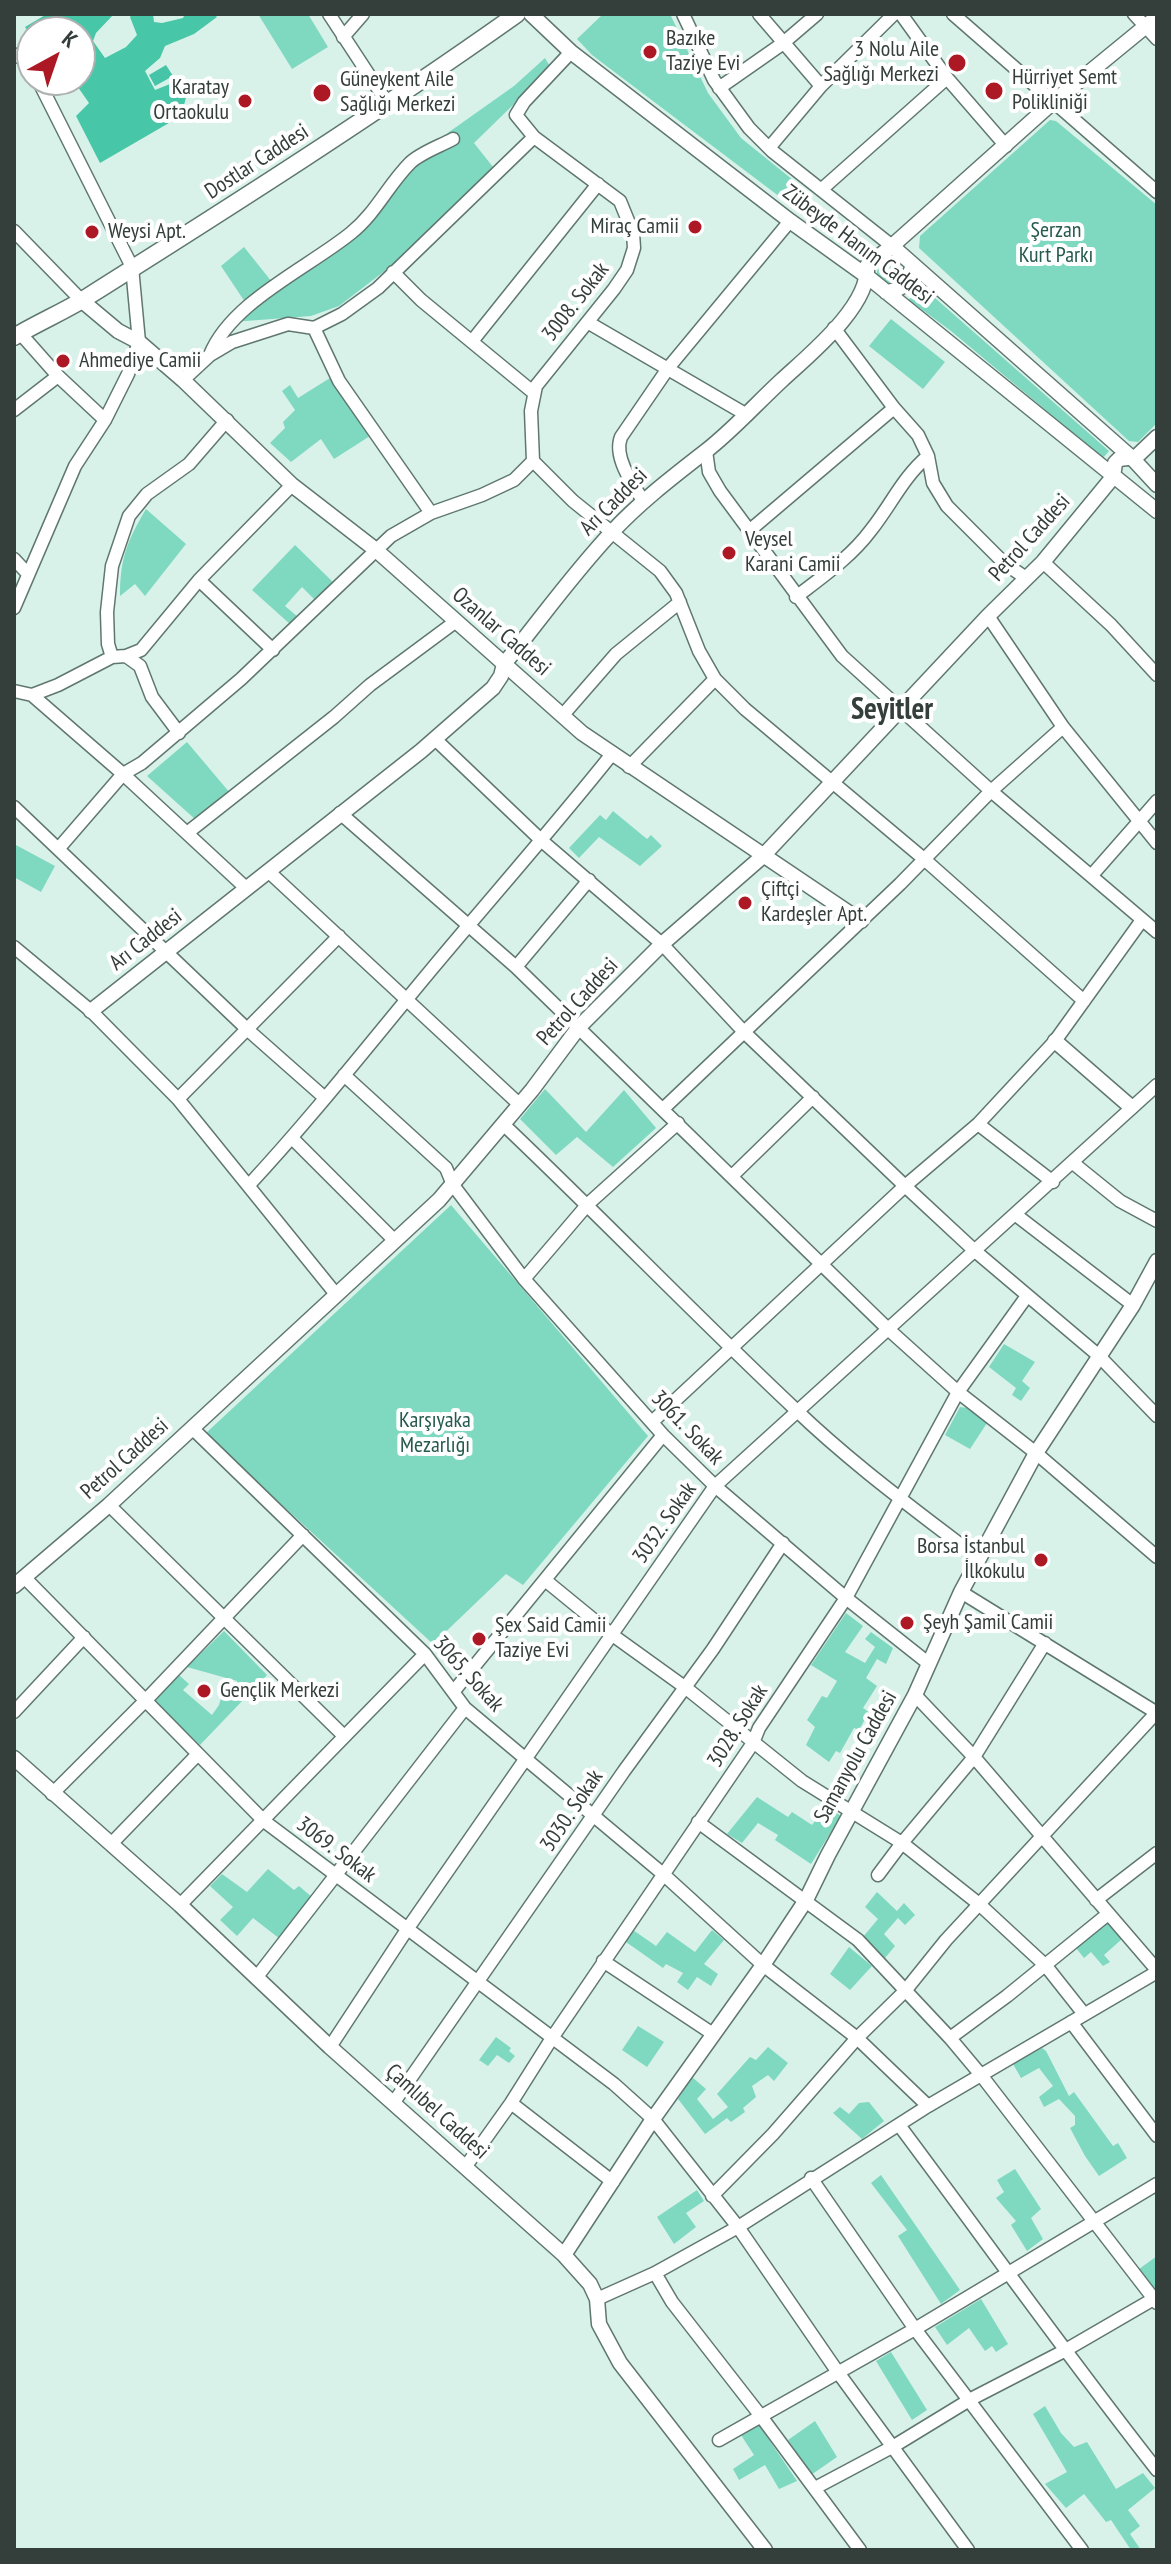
<!DOCTYPE html>
<meta charset="utf-8">
<style>
body{margin:0}
#map{position:relative;width:1171px;height:2564px;overflow:hidden;background:#d8f2ea;font-family:"PT Sans Narrow",sans-serif}
canvas{display:block}
.frame{position:absolute;inset:0;border:16px solid #343e3b;pointer-events:none}
.north{position:absolute;left:16px;top:16px;width:80px;height:80px;box-sizing:border-box;background:#fff;border:2px solid #aeb2b1;border-radius:50%;rotate:40deg;font-size:22px;font-weight:700;line-height:32px;text-align:center;color:#343e3b}
.north::after{content:'';display:block;margin:auto;width:28px;height:36px;background:#ac1924;clip-path:polygon(50% 0,100% 100%,50% 72%,0 100%)}
</style>
<div id="map">
<canvas width="1171" height="2564"></canvas>
<div class="frame"></div>
<div class="north">K</div>
</div>
<script>
const c = document.querySelector('canvas').getContext('2d');
c.lineJoin = 'round';
function paint(path, color) { c.fillStyle = color; c.fill(path, 'evenodd'); }
function stroke(path, color, width, dash) { c.strokeStyle = color; c.lineWidth = width; c.lineCap = dash ? 'butt' : 'round'; c.setLineDash(dash || []); c.stroke(path); }
function label(font, color, halo, rows, align = 'center') {
  c.font = font + ' "PT Sans Narrow",sans-serif'; c.lineWidth = 8; c.setLineDash([]); c.textBaseline = 'middle'; c.strokeStyle = halo; c.fillStyle = color; for (const [text, x, y, turn = 0] of rows) {
    c.save(); c.translate(x, y); c.rotate((+turn || 0) * Math.PI / 180); c.textAlign = isNaN(turn) ? turn : align; if (halo) c.strokeText(text, 0, 0); c.fillText(text, 0, 0); c.restore();
  }
}
paint(new Path2D(`
 M258 14H308L328 47 292 69Z
 M603 14H670L708 93 741 138 793 180 784 200 592 55 577 39Z
 M545 58 551 68 474 143 493 167 399 260 339 306 311 316 233 322 373 221 416 162 442 137 514 86Z
 M1050 120 1056 121 1157 205V423L1138 442 1129 441 919 248 920 236Z
 M244 247 272 282 245 302 221 266Z
 M877 273a12 12 0 1 1 24 0a12 12 0 1 1-24 0Z
 M918 283 1109 451 1103 458 951 331 909 300Z
 M891 319 945 362 923 389 869 346Z
 M330 378 370 436 334 459 321 439 291 462 270 443 285 428 283 422 295 410 282 391 290 385 298 398Z
 M146 509 186 544 145 596 135 584 120 596C120 559 127 541 146 509Z
 M295 545 334 583 317 602 302 587 285 606 298 617 291 625 252 590Z
 M187 742 230 793 196 820 147 776Z
 M613 811 647 839 651 835 662 846 640 866 599 837 579 858 569 848 600 815 606 820Z
 M14 844 55 866 41 892 14 877Z
 M545 1089 586 1132 624 1090 656 1128 613 1167 577 1137 556 1155 520 1119Z
 M451 1205 648 1436 523 1585 506 1574 433 1644 205 1434Z
 M1004 1344 1035 1362 1022 1381 1030 1388 1021 1401 1012 1395 1016 1388 989 1367Z
 M960 1407 967 1408 987 1423 970 1449 945 1435Z
 M846 1613 863 1626 845 1652 865 1663 875 1647 865 1639 871 1632 893 1648 886 1664 877 1659 866 1678 877 1686 863 1708 869 1712 859 1730 854 1728 840 1753 836 1751 829 1762 806 1745 815 1727 807 1720 822 1696 827 1698 837 1681 811 1665Z
 M224 1631 267 1675 200 1745 156 1703V1700L179 1675 189 1684 183 1690 212 1715 219 1705 223 1691 236 1692 237 1681 187 1667Z
 M757 1797 788 1817 792 1812 812 1825 826 1806 841 1816 811 1864 775 1840 778 1835 758 1823 742 1843 727 1834Z
 M268 1869 294 1890 299 1886 313 1898 280 1939 253 1918 237 1936 220 1920 233 1907 210 1886 222 1874 247 1892Z
 M877 1892 897 1911 904 1903 915 1915 905 1925 898 1918 884 1934 895 1946 885 1958 863 1937 878 1919 865 1907Z
 M1106 1920 1122 1939 1104 1955 1110 1962 1103 1966 1091 1952 1084 1958 1076 1948Z
 M633 1930 656 1946 667 1932 695 1952 712 1930 724 1940 704 1964 718 1974 711 1986 697 1977 688 1990 677 1982 683 1973 666 1964 663 1968 626 1942Z
 M849 1947 872 1966 850 1990 830 1974Z
 M638 2026 664 2042 647 2067 622 2050Z
 M496 2037 511 2048 509 2051 515 2056 509 2063 497 2055 488 2066 479 2060Z
 M768 2047 788 2063 774 2081 768 2075 752 2086 756 2097 743 2108 745 2112 731 2122 727 2118 705 2134 678 2099 692 2077 706 2089 697 2099 713 2119 728 2107 717 2094 750 2057 756 2060Z
 M1042 2048 1046 2051 1069 2096 1074 2092 1113 2146 1118 2143 1127 2158 1099 2176 1085 2156 1070 2128 1075 2125V2116L1059 2099 1044 2107 1039 2097 1053 2086 1039 2068 1021 2078 1013 2064Z
 M869 2102 884 2121 862 2139 833 2113 840 2107 849 2114 859 2103Z
 M1015 2169 1041 2209 1031 2218 1043 2239 1027 2251 1011 2225 1016 2221 996 2198 1004 2192 997 2180Z
 M881 2175 960 2290 941 2304 898 2236 907 2230 871 2183Z
 M697 2190 704 2201 686 2213 696 2227 674 2244 657 2217Z
 M1157 2256V2286L1154 2288 1139 2269Z
 M981 2299 1008 2344 996 2352 992 2346 985 2351 969 2328 947 2345 935 2327Z
 M891 2352 927 2410 912 2420 876 2361Z
 M1045 2406 1061 2433 1074 2447 1087 2442 1116 2489 1143 2473 1155 2488 1128 2510 1140 2526 1130 2534 1141 2550H1131L1111 2520 1106 2522 1084 2494 1066 2508 1045 2484 1067 2472 1033 2414Z
 M815 2421 837 2457 811 2475 788 2440Z
 M759 2425 797 2481 779 2489 765 2465 739 2480 733 2469 754 2455 741 2435Z`), '#7fd8c0');
paint(new Path2D(`
 M47 14H114L96 33 93 41 105 58 126 47 137 35 130 17 132 14H153L154 22 162 23 183 18 185 14H214L217 17 194 34 165 46 160 58 145 71 155 90 180 80 187 94 181 116 100 163 76 116 89 103 73 80H80V32H32V38L25 27Z`), '#47c6a8');
paint(new Path2D(`
 M166 65 173 76 155 86 149 75Z`), '#45c4a7');
const minor = new Path2D(`
 M329 14 388 104
 M683 14 714 80 749 128 772 151 892 246
 M759 14 821 86
 M901 14 947 78 1006 146
 M953 14 1157 192
 M1134 14 1157 39
 M343 37 363 14
 M14 57 24 52 32 68
 M719 88 782 44 817 14
 M769 148 821 86 894 14
 M822 189 947 78
 M14 231 81 300
 M393 272 421 300 534 393
 M589 323 747 415
 M314 328 339 381 431 513
 M834 328 894 408 918 435 928 456 933 483 947 506 1004 563 1026 578
 M20 333 58 376 105 420
 M473 340 598 184
 M210 355C231 302 308 268 351 233 376 213 388 185 410 163 420 153 440 146 453 139
 M183 380 210 355 232 342 288 324 314 328 342 314 378 288 534 137
 M14 410 58 376
 M706 451 709 472 720 491 842 656 991 791 1157 932
 M533 461 573 501 660 571 676 593 699 651 715 679 745 709 924 859 1084 1001
 M644 502C633 485 613 457 621 437L669 367 790 221
 M749 531 894 408
 M14 559 28 574
 M1043 562 1111 625 1157 675
 M199 580 273 650
 M796 597C822 577 851 557 871 530 891 505 903 477 928 456
 M14 608 75 466 105 420 128 374 139 342 132 267 38 80
 M988 616 1063 727 1157 843
 M126 656 140 666 152 697 179 733
 M112 657 108 644 107 612 112 566 129 516 147 494 189 464 227 420
 M14 691 32 695 123 774 246 888
 M32 695 58 685 112 657 126 656 141 650 199 580 292 485
 M562 716 616 654 680 602
 M435 739 542 841 662 944 744 1032 905 1186 975 1251 1098 1355 1157 1416
 M629 767 715 679
 M14 807 248 1030 325 1098
 M340 813 516 967 888 1329 958 1392 1036 1453 1157 1557
 M187 833 334 717 370 685 455 622
 M59 848 123 774 142 763 241 679 391 536 431 513 482 495 514 480 533 461 531 411 536 386 614 289 627 270 634 248 633 233 620 201 534 137 516 115 524 102 571 52
 M268 871 519 1104
 M1092 875 1157 801
 M14 947 91 1011 178 1099 335 1293
 M516 967 589 880
 M344 1075 446 1168 453 1185 524 1279 663 1435 715 1486 846 1598 928 1663
 M178 1099 339 936
 M664 1108 900 884 991 791 1063 727
 M503 1124C602 1218 696 1316 795 1409 852 1464 917 1511 979 1559
 M978 1124 1053 1182
 M292 1138 395 1241
 M1073 1163 1120 1201 1157 1221
 M732 1176 813 1097
 M249 1185C313 1116 371 1042 431 970 491 898 553 828 612 754
 M1016 1215 1133 1305
 M524 1279 588 1204 678 1123
 M652 1422 905 1186 978 1124 1055 1041 1142 920
 M192 1428 425 1654 465 1708 663 1874 763 1965 857 2038 928 2106
 M109 1505 344 1736
 M25 1578 264 1821 614 2084 653 2119 738 2227 837 2371 968 2550
 M545 1580 611 1634 686 1688 802 1781 902 1843 979 1904 1046 1966 1084 2014
 M961 1592 1157 1713
 M454 1691 663 1435
 M915 1695 974 1757 1157 1970
 M14 1712 84 1637
 M52 1794 146 1700 303 1535
 M698 1822 858 1940 950 2038 981 2075 1157 2303
 M111 1844 198 1754
 M878 1875 902 1843 974 1757 1045 1643
 M1096 1900 1157 1853
 M180 1905 425 1654
 M603 1961 713 2034
 M256 1978 465 1708
 M1071 2022 1157 2136
 M950 2038 1007 1996 1108 1914
 M330 2047 408 1928 715 1486 1157 1085
 M394 2102 624 1771 713 1649 783 1543
 M511 2103 613 2182
 M899 2125C985 2240 1068 2357 1157 2470
 M466 2166 511 2103 552 2038 753 1743 759 1728 846 1598 958 1392 1027 1296
 M811 2178 915 2329 1082 2550
 M712 2196 773 2134 857 2038 905 1991 946 1940 1157 1712
 M655 2273 672 2302 760 2415 860 2550
 M597 2299 655 2273 738 2227 928 2106 1157 1972
 M719 2440 915 2329 1157 2184
 M815 2488 894 2446 971 2399 1064 2351 1157 2297`);
const tertiary = new Path2D(`
 M531 14 571 52 790 221 868 277 1157 511
 M892 246 1132 458 1157 485
 M886 292C905 290 907 282 913 265
 M81 300 118 331 139 342 183 380 292 485 376 550 582 733 861 921
 M91 1011 421 751 493 688 501 676 504 664C540 620 574 572 613 531 641 501 674 476 706 451 733 430 756 404 782 380 809 355 870 306 867 266L892 246 1052 103 1157 17
 M1055 1041 1131 1107
 M14 1586 109 1505 439 1200 532 1090 579 1027 662 944 763 856 988 616 1043 562 1113 477 1115 463 1119 459 1136 457 1157 437
 M14 1758 180 1905 330 2047 564 2255 590 2284 597 2299 599 2324 620 2363 765 2550
 M564 2255 653 2119 763 1965 806 1900 828 1855 915 1695 961 1592 1036 1453 1133 1305 1157 1261`);
const secondary = new Path2D(`
 M14 337C37 323 61 313 84 299 230 207 376 114 517 14`);
stroke(minor, '#607770', 15);
stroke(tertiary, '#607770', 17);
stroke(secondary, '#607770', 19);
stroke(minor, '#fff', 12);
stroke(tertiary, '#fff', 14);
stroke(secondary, '#fff', 16);
for (const [x, y, r, color] of [
 [650,52,8,"#ac1924"],
 [957,63,10,"#ac1924"],
 [994,91,10,"#ac1924"],
 [322,93,10,"#ac1924"],
 [245,101,8,"#ac1924"],
 [695,227,8,"#ac1924"],
 [92,232,8,"#ac1924"],
 [63,361,8,"#ac1924"],
 [729,553,8,"#ac1924"],
 [745,903,8,"#ac1924"],
 [1041,1560,8,"#ac1924"],
 [907,1623,8,"#ac1924"],
 [479,1639,8,"#ac1924"],
 [204,1691,8,"#ac1924"]
]) { const dot = new Path2D(); dot.arc(x, y, r, 0, 2 * Math.PI); c.fillStyle = color; c.fill(dot); stroke(dot, '#fff', 3); }
label('22px', '#343e3b', '#fff', [
 ["Bazıke",666,39],
 ["Taziye Evi",666,64],
 ["3 Nolu Aile",939,50,"right"],
 ["Sağlığı Merkezi",939,75,"right"],
 ["Hürriyet Semt",1012,78],
 ["Polikliniği",1012,103],
 ["Güneykent Aile",340,80],
 ["Sağlığı Merkezi",340,105],
 ["Karatay",229,88,"right"],
 ["Ortaokulu",229,113,"right"],
 ["Miraç Camii",679,227,"right"],
 ["Weysi Apt.",108,232],
 ["Ahmediye Camii",79,361],
 ["Veysel",745,540],
 ["Karani Camii",745,565],
 ["Çiftçi",761,890],
 ["Kardeşler Apt.",761,915],
 ["Borsa İstanbul",1025,1547,"right"],
 ["İlkokulu",1025,1572,"right"],
 ["Şeyh Şamil Camii",923,1623],
 ["Şex Said Camii",495,1626],
 ["Taziye Evi",495,1651],
 ["Gençlik Merkezi",220,1691]
], 'left');
label('22px', '#343e3b', '#fff', [
 ["Dostlar Caddesi",257,162,-33],
 ["Zübeyde Hanım Caddesi",858,245,37],
 ["3008. Sokak",576,302,-52],
 ["Arı Caddesi",614,502,-45],
 ["Petrol Caddesi",1030,538,-48],
 ["Ozanlar Caddesi",501,632,41],
 ["Arı Caddesi",146,940,-38],
 ["Petrol Caddesi",578,1002,-48],
 ["3061. Sokak",687,1428,46],
 ["Petrol Caddesi",125,1459,-42],
 ["3032. Sokak",665,1523,-55],
 ["3065. Sokak",468,1674,48],
 ["3028. Sokak",738,1726,-58],
 ["Samanyolu Caddesi",856,1757,-61],
 ["3030. Sokak",572,1811,-56],
 ["3069. Sokak",336,1850,37],
 ["Çamlıbel Caddesi",437,2112,42]
]);
label('22px', '#265a4d', '#fff', [
 ["Şerzan",1056,231],
 ["Kurt Parkı",1056,256],
 ["Karşıyaka",435,1421],
 ["Mezarlığı",435,1446]
]);
label('bold 30px', '#343e3b', '#fff', [
 ["Seyitler",892,710]
]);
</script>
